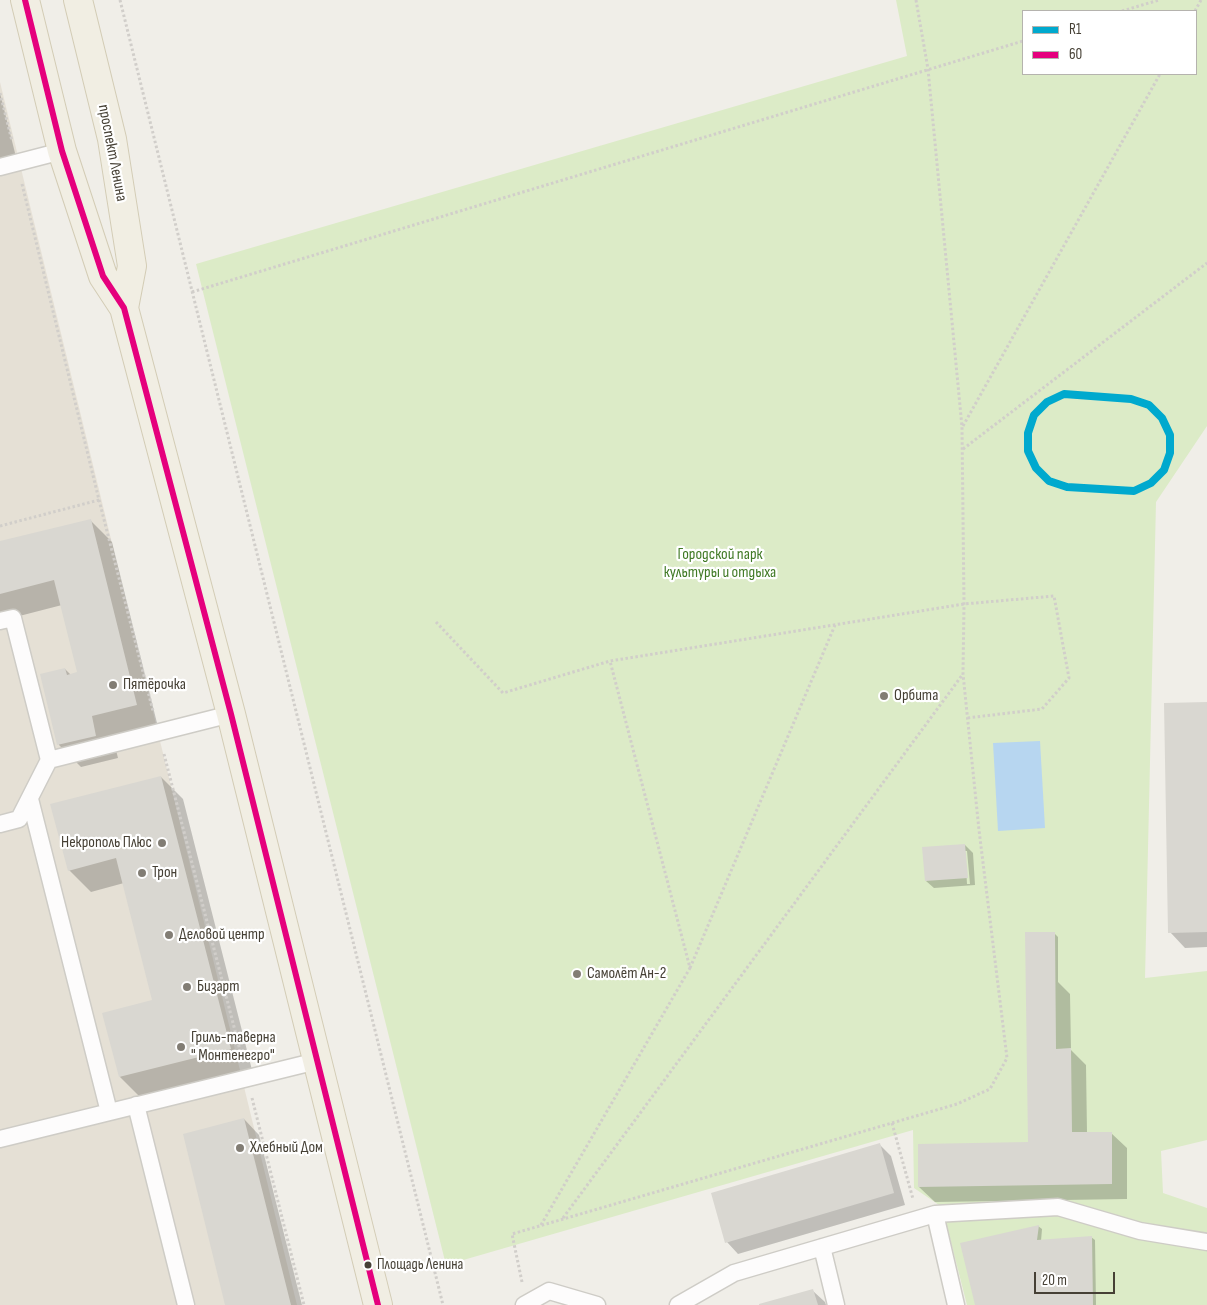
<!DOCTYPE html>
<meta charset="utf-8">
<style>
body{margin:0}
#map{position:relative;width:1207px;height:1305px;overflow:hidden;background:#f0eee8;font-family:"Sofia Sans Condensed",sans-serif}
canvas{display:block}
.legend{position:absolute;left:1022px;top:10px;width:175px;height:65px;box-sizing:border-box;background:#fff;border:1px solid #b5b3ae;margin:0;padding:6px 9px;list-style:none;font-size:15px;color:#464035}
.legend li{display:flex;align-items:center;gap:10px;height:25px}
.legend b{width:25px;border:1px solid #b5b3ae}
.scale{position:absolute;left:1034px;top:1272px;width:81px;height:22px;box-sizing:border-box;border:2px solid #464035;border-top:0;padding-left:6px;font-size:15px;line-height:18px;white-space:nowrap;color:#464035;-webkit-text-stroke:4px #fff;paint-order:stroke}
</style>
<div id="map">
<canvas width="1207" height="1305"></canvas>
<ul class="legend">
<li><b style="height:6px;background:#00a9ce"></b>R1</li>
<li><b style="height:6px;background:#e5007d"></b>60</li>
</ul>
<div class="scale">20 m</div>
</div>
<script>
const c = document.querySelector('canvas').getContext('2d');
c.lineJoin = 'round';
function paint(path, color) { c.fillStyle = color; c.fill(path, 'evenodd'); }
function stroke(path, color, width, dash) { c.strokeStyle = color; c.lineWidth = width; c.lineCap = dash ? 'butt' : 'round'; c.setLineDash(dash || []); c.stroke(path); }
function label(font, color, halo, rows, align = 'center') {
  c.font = font + ' "Sofia Sans Condensed",sans-serif'; c.lineWidth = 4.5; c.setLineDash([]); c.textBaseline = 'middle'; c.strokeStyle = halo; c.fillStyle = color; for (const [text, x, y, turn = 0] of rows) {
    c.save(); c.translate(x, y); c.rotate((+turn || 0) * Math.PI / 180); c.textAlign = isNaN(turn) ? turn : align; if (halo) c.strokeText(text, 0, 0); c.fillText(text, 0, 0); c.restore();
  }
}
paint(new Path2D(`
 M0 82 297 1305H0Z`), '#e5e0d5');
paint(new Path2D(`
 M896 0H1207V426L1156 502 1145 978 1207 971V1140L1161 1151 1163 1193 1207 1208V1305H967L942 1207 914 1188 913 1130 446 1265 196 264 907 56ZM1023 11H1196V74H1023Z`), '#dcebc7');
paint(new Path2D(`
 M1040 741 1045 828 998 831 993 743Z`), '#b7d6f0');
paint(new Path2D(`
 M0 93 19 169 0 174Z
 M90 520 112 542 158 727 113 738 118 758 81 767 59 745 41 675 65 669 71 675 79 673 62 605 0 621V543Z
 M1207 703V947L1185 948 1170 932Z
 M161 777 183 799 252 1070 142 1099 120 1077 154 1001 124 883 91 892 69 870Z
 M965 845 973 853 975 885 934 888 926 881ZM965 851H967L970 884H967Z
 M1054 933 1058 937V982L1070 994 1071 1050 1086 1065 1087 1133H1111L1127 1148V1199L935 1202 919 1187 1029 1143Z
 M244 1119 259 1135 302 1305H227Z
 M880 1145 891 1156 905 1205 738 1254 727 1242Z
 M1038 1226 1042 1229 1041 1241 1091 1237 1095 1240 1096 1305H976Z
 M813 1291 825 1302 826 1305H761Z`), '#0003');
paint(new Path2D(`
 M91 519 137 705 92 716 96 736 57 745 40 674 65 668 67 675 77 672 54 580 0 594V541Z
 M1207 702V932L1168 933 1164 703Z
 M161 776 231 1049 119 1077 102 1013 152 1000 116 858 68 871 50 804Z
 M965 844 968 878 925 881 922 847Z
 M1025 932H1055L1056 1049 1071 1048 1072 1132H1112V1184L918 1187V1144L1028 1142Z
 M244 1118 291 1305H225L183 1134Z
 M880 1143 894 1193 725 1243 711 1193Z
 M1039 1225 1037 1240 1092 1236 1093 1305H975L960 1243Z
 M813 1289 818 1305H759V1304Z`), '#d9d7d1');
const lane = new Path2D(`
 M0 167 62 151
 M0 621 13 618 49 760 19 819 0 824
 M49 760 231 714
 M30 799 109 1112
 M136 1105 186 1305
 M0 1139 317 1061
 M935 1214 956 1305
 M822 1247 836 1305
 M524 1305 549 1291 597 1305
 M678 1305 734 1273 935 1214 1058 1207 1140 1231 1207 1242`);
const primary = new Path2D(`
 M25 0 62 151 103 276 124 308 231 714 378 1305
 M78 0 112 139 132 266 124 308`);
stroke(lane, '#ceccc6', 19);
stroke(primary, '#d3ccb5', 30);
stroke(new Path2D(`
 M120 0 443 1305
 M1122 11 1159 0
 M1195 11 1201 0
 M0 93 12 141
 M22 184 99 500 153 711
 M192 292 1023 41
 M963 426 1160 74
 M963 449 1207 263
 M0 526 99 500
 M436 622 503 693 610 661 964 604 1054 596 1069 678 1042 709 967 718
 M164 754 242 1058
 M690 968 835 625
 M252 1098 304 1305
 M892 1123 913 1199
 M563 1218 963 674
 M541 1225 690 968 610 661
 M522 1282 512 1234 957 1104 990 1089 1007 1058 979 830 963 674 964 604 962 427 928 69 916 0`), '#d1ceca', 3, [2.5, 2.5]);
stroke(lane, '#fdfcfc', 16);
stroke(primary, '#f1eee3', 28);
stroke(new Path2D(`
 M25 0 62 151 103 276 124 308 231 714 378 1305`), '#e5007d', 6);
stroke(new Path2D(`
 M1064 394 1131 399 1149 405 1162 418 1170 435V453L1164 470 1151 483 1134 491 1067 487 1049 481 1036 468 1028 451V433L1034 415 1047 402Z`), '#00a9ce', 8);
for (const [x, y, r, color] of [
 [113,685,5,"#827d74"],
 [884,696,5,"#827d74"],
 [162,843,5,"#827d74"],
 [142,873,5,"#827d74"],
 [169,935,5,"#827d74"],
 [577,974,5,"#827d74"],
 [187,987,5,"#827d74"],
 [181,1047,5,"#827d74"],
 [240,1148,5,"#827d74"],
 [368,1265,4.5,"#464035"]
]) { const dot = new Path2D(); dot.arc(x, y, r, 0, 2 * Math.PI); c.fillStyle = color; c.fill(dot); stroke(dot, '#fff', 2); }
label('15px', '#464035', '#fff', [
 ["Площадь Ленина",377,1265]
], 'left');
label('16px', '#464035', '#fff', [
 ["проспект Ленина",112,153,79]
]);
label('16px', '#417a26', '#fff', [
 ["Городской парк",720,555],
 ["культуры и отдыха",720,573]
]);
label('16px', '#464035', '#fff', [
 ["Пятёрочка",123,685],
 ["Орбита",894,696],
 ["Некрополь Плюс",152,843,"right"],
 ["Трон",152,873],
 ["Деловой центр",179,935],
 ["Самолёт Ан-2",587,974],
 ["Бизарт",197,987],
 ["Гриль-таверна",191,1038],
 ["\" Монтенегро\"",191,1056],
 ["Хлебный Дом",250,1148]
], 'left');
</script>
